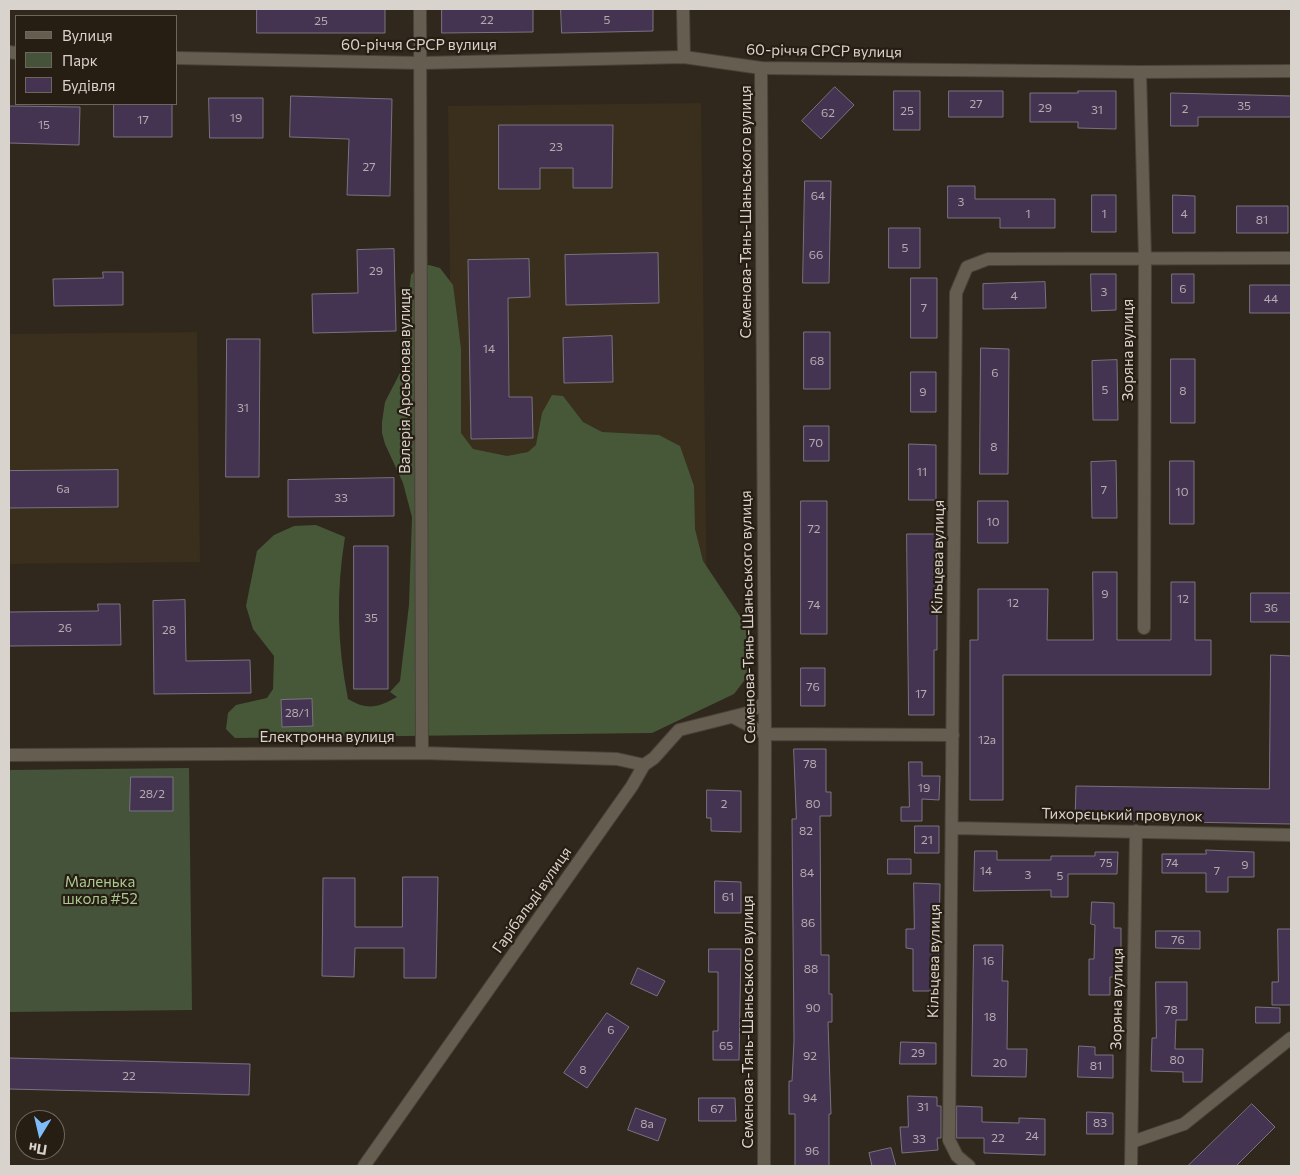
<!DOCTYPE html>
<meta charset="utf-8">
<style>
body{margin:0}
#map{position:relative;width:1300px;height:1175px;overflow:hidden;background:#30281d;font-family:Commissioner,sans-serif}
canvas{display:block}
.frame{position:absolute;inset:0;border:10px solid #d9d3cd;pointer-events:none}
.legend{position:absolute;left:15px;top:15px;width:162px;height:90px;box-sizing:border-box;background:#261e13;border:1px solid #6e665d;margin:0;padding:6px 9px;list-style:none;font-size:15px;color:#d9d3cd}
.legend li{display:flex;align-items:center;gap:10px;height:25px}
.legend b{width:25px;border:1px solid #6e665d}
.north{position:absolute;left:15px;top:1110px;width:50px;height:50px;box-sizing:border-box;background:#261e13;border:1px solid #6e665d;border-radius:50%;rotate:189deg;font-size:14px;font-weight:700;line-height:20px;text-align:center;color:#d9d3cd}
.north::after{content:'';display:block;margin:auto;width:18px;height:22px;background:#7fbdfa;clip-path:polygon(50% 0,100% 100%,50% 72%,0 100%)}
</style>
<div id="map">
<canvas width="1300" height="1175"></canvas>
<div class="frame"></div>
<ul class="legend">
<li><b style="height:6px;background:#665d51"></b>Вулиця</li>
<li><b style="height:14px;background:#45533a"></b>Парк</li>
<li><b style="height:14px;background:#443452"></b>Будівля</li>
</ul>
<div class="north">Пн</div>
</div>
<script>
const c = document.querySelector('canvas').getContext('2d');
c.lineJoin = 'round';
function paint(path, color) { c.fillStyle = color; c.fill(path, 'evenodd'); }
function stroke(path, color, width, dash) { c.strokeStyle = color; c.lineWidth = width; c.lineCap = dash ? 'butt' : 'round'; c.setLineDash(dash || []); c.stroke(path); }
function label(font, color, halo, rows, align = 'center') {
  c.font = font + ' Commissioner,sans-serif'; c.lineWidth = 4.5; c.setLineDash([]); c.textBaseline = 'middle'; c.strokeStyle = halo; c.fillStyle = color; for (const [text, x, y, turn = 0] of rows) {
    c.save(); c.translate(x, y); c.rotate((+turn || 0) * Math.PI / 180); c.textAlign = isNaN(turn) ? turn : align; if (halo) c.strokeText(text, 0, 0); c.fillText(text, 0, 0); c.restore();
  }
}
paint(new Path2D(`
 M701 103 708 703 455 706 448 106Z
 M197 332 200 562 9 564V334Z`), '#3a2e1d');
paint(new Path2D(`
 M189 768 192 1010 9 1012V770Z`), '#45533a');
paint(new Path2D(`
 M429 265 440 268 453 285 457 316 461 349V433L473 449 507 456 528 452 536 445 542 413 552 395 563 396 583 422 602 432 659 435 680 446 694 486 695 529 703 561 751 633 753 653 747 677 734 694 652 733 235 738 226 729 228 713 236 705 267 698 273 689 274 656 253 629 246 606 257 551 274 535 294 526 316 525 345 537C336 591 337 645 348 699 368 711 379 707 397 697L390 692 400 681 409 605 412 517 403 483 385 444 382 433V422L385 402 400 373 411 275 418 267Z`), '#475839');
const building = new Path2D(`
 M257 9H385V33H257Z
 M442 9H533V32L442 33Z
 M561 9H653V31L562 33Z
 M835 87 854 105 821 139 802 121Z
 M894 91H920V130H894Z
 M949 91H1003V117H949Z
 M1078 91H1116V129L1078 128V122H1030V93H1078Z
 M1171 93 1291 96V117H1198V126H1171Z
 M291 96 392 99 390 196 347 195 349 139 290 137Z
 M209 98H263V138H210Z
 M114 104H172V137H114Z
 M9 106 80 107 79 145 9 143Z
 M499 125H613L612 188H573V168H540V189H499Z
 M805 181H831L829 283H803Z
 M948 186H975V199H1055V228H1000V218H948Z
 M1092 195H1116V232H1092Z
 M1173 195 1195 196V233H1173Z
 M1237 206H1288V233H1237Z
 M889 228H920V268H889Z
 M394 249 396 331 313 333 312 294 358 293 357 250Z
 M658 253 659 303 566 305 565 255Z
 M529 259 530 297 508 298 509 397H532L533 438 471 439 468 260Z
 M103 272H123V305L54 306 53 279 103 278Z
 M1091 274H1116V310L1092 311Z
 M1172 274H1194V303H1172Z
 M911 278H937V338H911Z
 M1045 282 1046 308 983 309V284Z
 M1250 285H1291V313H1250Z
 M804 332H830V389H804Z
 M612 336 613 382 564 383 563 338Z
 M227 339H260L259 477H226Z
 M981 348 1009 349 1008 474H980Z
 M1171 359H1195V423H1171Z
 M1117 360 1118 420H1093L1092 361Z
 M911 372H936V412H911Z
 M804 426H829V461H804Z
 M909 444 936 445V500H909Z
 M1116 461 1117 518H1092L1091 462Z
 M1170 461H1194V524H1170Z
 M118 470V507L9 508V471Z
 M394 478V516L288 517V480Z
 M801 501H827V634H801Z
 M978 501H1008V543H978Z
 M907 534H937V650H934V715H909Z
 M354 546H388V689H354Z
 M1093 572H1117V640H1171V582H1195V640H1211V675H1003V800H970V640H978V589H1048L1047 640H1093Z
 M1251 593H1291V622H1251Z
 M185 600 186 661 250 660 251 693 154 694 153 601Z
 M98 604H120L121 645 9 646V612L98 611Z
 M1271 655 1291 656V824L1075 820 1076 786 1269 789Z
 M801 668H825V706H801Z
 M312 699 313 726 282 727 281 700Z
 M794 749H826V792H831V816H820L821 955H829V994H832V1022H828L831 1114H829V1166H795V1114H789V1081H792L794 1041 792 819H796Z
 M909 762H922V776H940L939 800 922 799V821H901V807H909Z
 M131 777H173V811H130Z
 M707 790 741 791V832L711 831V818H707Z
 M915 826H939V853H915Z
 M1206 850 1254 852V877H1228V892H1206V873H1162V854H1206Z
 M975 851H997V860H1051V856H1095V852H1118L1117 874H1068V897H1051V890L974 891Z
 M888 859H911V874H888Z
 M403 877H438L436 978H404V948H355L354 977 322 976 323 878H355V927H402Z
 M715 881 741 882V913H715Z
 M914 883 940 884 938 991H913V949L906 948V929H914Z
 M1092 902 1114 903V928H1121V951H1115V977H1110V995H1089V959H1094L1095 925 1091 924Z
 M1278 929H1291V1005H1272V982H1278Z
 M1156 931H1200V949L1156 948Z
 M974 945H1003L1002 981H1008L1007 1049H1027L1026 1077 972 1076Z
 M709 949H741L739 1060H713V1031H718V972H709Z
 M638 968 665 981 657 996 631 984Z
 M1156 982H1187V1020H1176L1175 1049H1203L1202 1082H1183V1072L1151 1071 1152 1038H1156Z
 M1256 1007 1280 1008V1023H1256Z
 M607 1013 629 1027 587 1088 564 1073Z
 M901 1042 936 1043V1064H900Z
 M1079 1046 1095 1047V1055H1113V1078L1078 1077Z
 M9 1058 250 1064 249 1095 9 1089Z
 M908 1096 937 1097V1106H941V1138H937L938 1150 902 1153 900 1127H908Z
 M699 1098H735L736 1121H699Z
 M1252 1104 1275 1127 1236 1166H1188Z
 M957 1106 982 1107V1122L1019 1123V1118L1045 1119V1155L984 1153V1138H957Z
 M636 1108 666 1119 658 1141 628 1130Z
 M1087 1112 1113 1113V1134H1087Z
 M891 1148 896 1166H872L869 1153Z`);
paint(building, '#443452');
stroke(building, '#797280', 1);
const minor = new Path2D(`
 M420 9 422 753
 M683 9 684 57
 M761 68 765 734 764 1166
 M1140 72 1145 258 1144 628
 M733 717 765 734 953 735
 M9 755 422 753 617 759 644 765
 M952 828 1291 835
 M1132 1142 1184 1124 1291 1038
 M364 1166 632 786 644 765 654 758 679 730 747 713 764 703
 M969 1166 957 1156 949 1140 956 293 967 267 988 259 1291 258
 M1131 1166 1136 831`);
const tertiary = new Path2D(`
 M9 52 16 53
 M176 58 421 63 684 57 761 68 1140 72 1291 71`);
stroke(minor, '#4a433a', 14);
stroke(tertiary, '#4a433a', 14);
stroke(minor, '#665d51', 12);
stroke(tertiary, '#665d51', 12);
label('12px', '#b4abae', null, [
 ["22",487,20],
 ["5",607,20],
 ["25",321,21],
 ["27",976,104],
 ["35",1244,106],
 ["29",1045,108],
 ["2",1185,109],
 ["31",1097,110],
 ["25",907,111],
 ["62",828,113],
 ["19",236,118],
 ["17",143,120],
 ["15",44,125],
 ["23",556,147],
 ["27",369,167],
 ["64",818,196],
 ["3",961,202],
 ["1",1028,214],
 ["1",1104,214],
 ["4",1184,214],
 ["81",1262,220],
 ["5",905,248],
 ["66",816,255],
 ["29",376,271],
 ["6",1183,289],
 ["3",1104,292],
 ["4",1014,296],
 ["44",1271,299],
 ["7",924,308],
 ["14",489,349],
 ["68",817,361],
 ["6",995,373],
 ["5",1105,390],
 ["8",1183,391],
 ["9",923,392],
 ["31",243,408],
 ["70",816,443],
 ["8",994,447],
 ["11",922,472],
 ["6а",63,489],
 ["7",1104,490],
 ["10",1182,492],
 ["33",341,498],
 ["10",993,522],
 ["72",814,529],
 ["9",1105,594],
 ["12",1183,599],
 ["12",1013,603],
 ["74",814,605],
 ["36",1271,608],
 ["35",371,618],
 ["26",65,628],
 ["28",169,630],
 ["76",813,687],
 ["17",921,694],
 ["28/1",297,713],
 ["12а",987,740],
 ["78",810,764],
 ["19",924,788],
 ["28/2",152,794],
 ["2",724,804],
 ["80",813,804],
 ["82",806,831],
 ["21",927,840],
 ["75",1106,863],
 ["74",1172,863],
 ["9",1245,865],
 ["14",986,871],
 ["7",1217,871],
 ["84",807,873],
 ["3",1028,875],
 ["5",1060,876],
 ["61",728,897],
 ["86",808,923],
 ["76",1178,940],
 ["16",988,961],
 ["88",811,969],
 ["90",813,1008],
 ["78",1171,1010],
 ["18",990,1017],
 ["6",611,1030],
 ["65",726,1046],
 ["29",918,1053],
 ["92",810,1056],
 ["80",1177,1060],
 ["20",1000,1063],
 ["81",1096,1066],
 ["8",583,1070],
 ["22",129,1076],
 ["94",810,1098],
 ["31",923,1107],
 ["67",717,1109],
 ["83",1100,1123],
 ["8а",647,1124],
 ["24",1032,1136],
 ["22",998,1138],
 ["33",919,1139],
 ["96",812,1151]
]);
label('15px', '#d9d3cd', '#261e13', [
 ["60-річчя СРСР вулиця",419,45],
 ["60-річчя СРСР вулиця",824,51,1],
 ["Семенова-Тянь-Шаньського вулиця",746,212,-90],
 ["Зоряна вулиця",1128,350,-90],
 ["Валерія Арсьонова вулиця",405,381,-90],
 ["Кільцева вулиця",938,557,-89],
 ["Семенова-Тянь-Шаньського вулиця",748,617,-91],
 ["Електронна вулиця",327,737],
 ["Тихорєцький провулок",1122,815,1],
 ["Гарібальді вулиця",532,900,-55],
 ["Кільцева вулиця",934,961,-89],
 ["Зоряна вулиця",1117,999,-89],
 ["Семенова-Тянь-Шаньського вулиця",748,1022,-90]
]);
label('15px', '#abc991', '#261e13', [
 ["Маленька",100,882],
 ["школа #52",100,899]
]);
</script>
